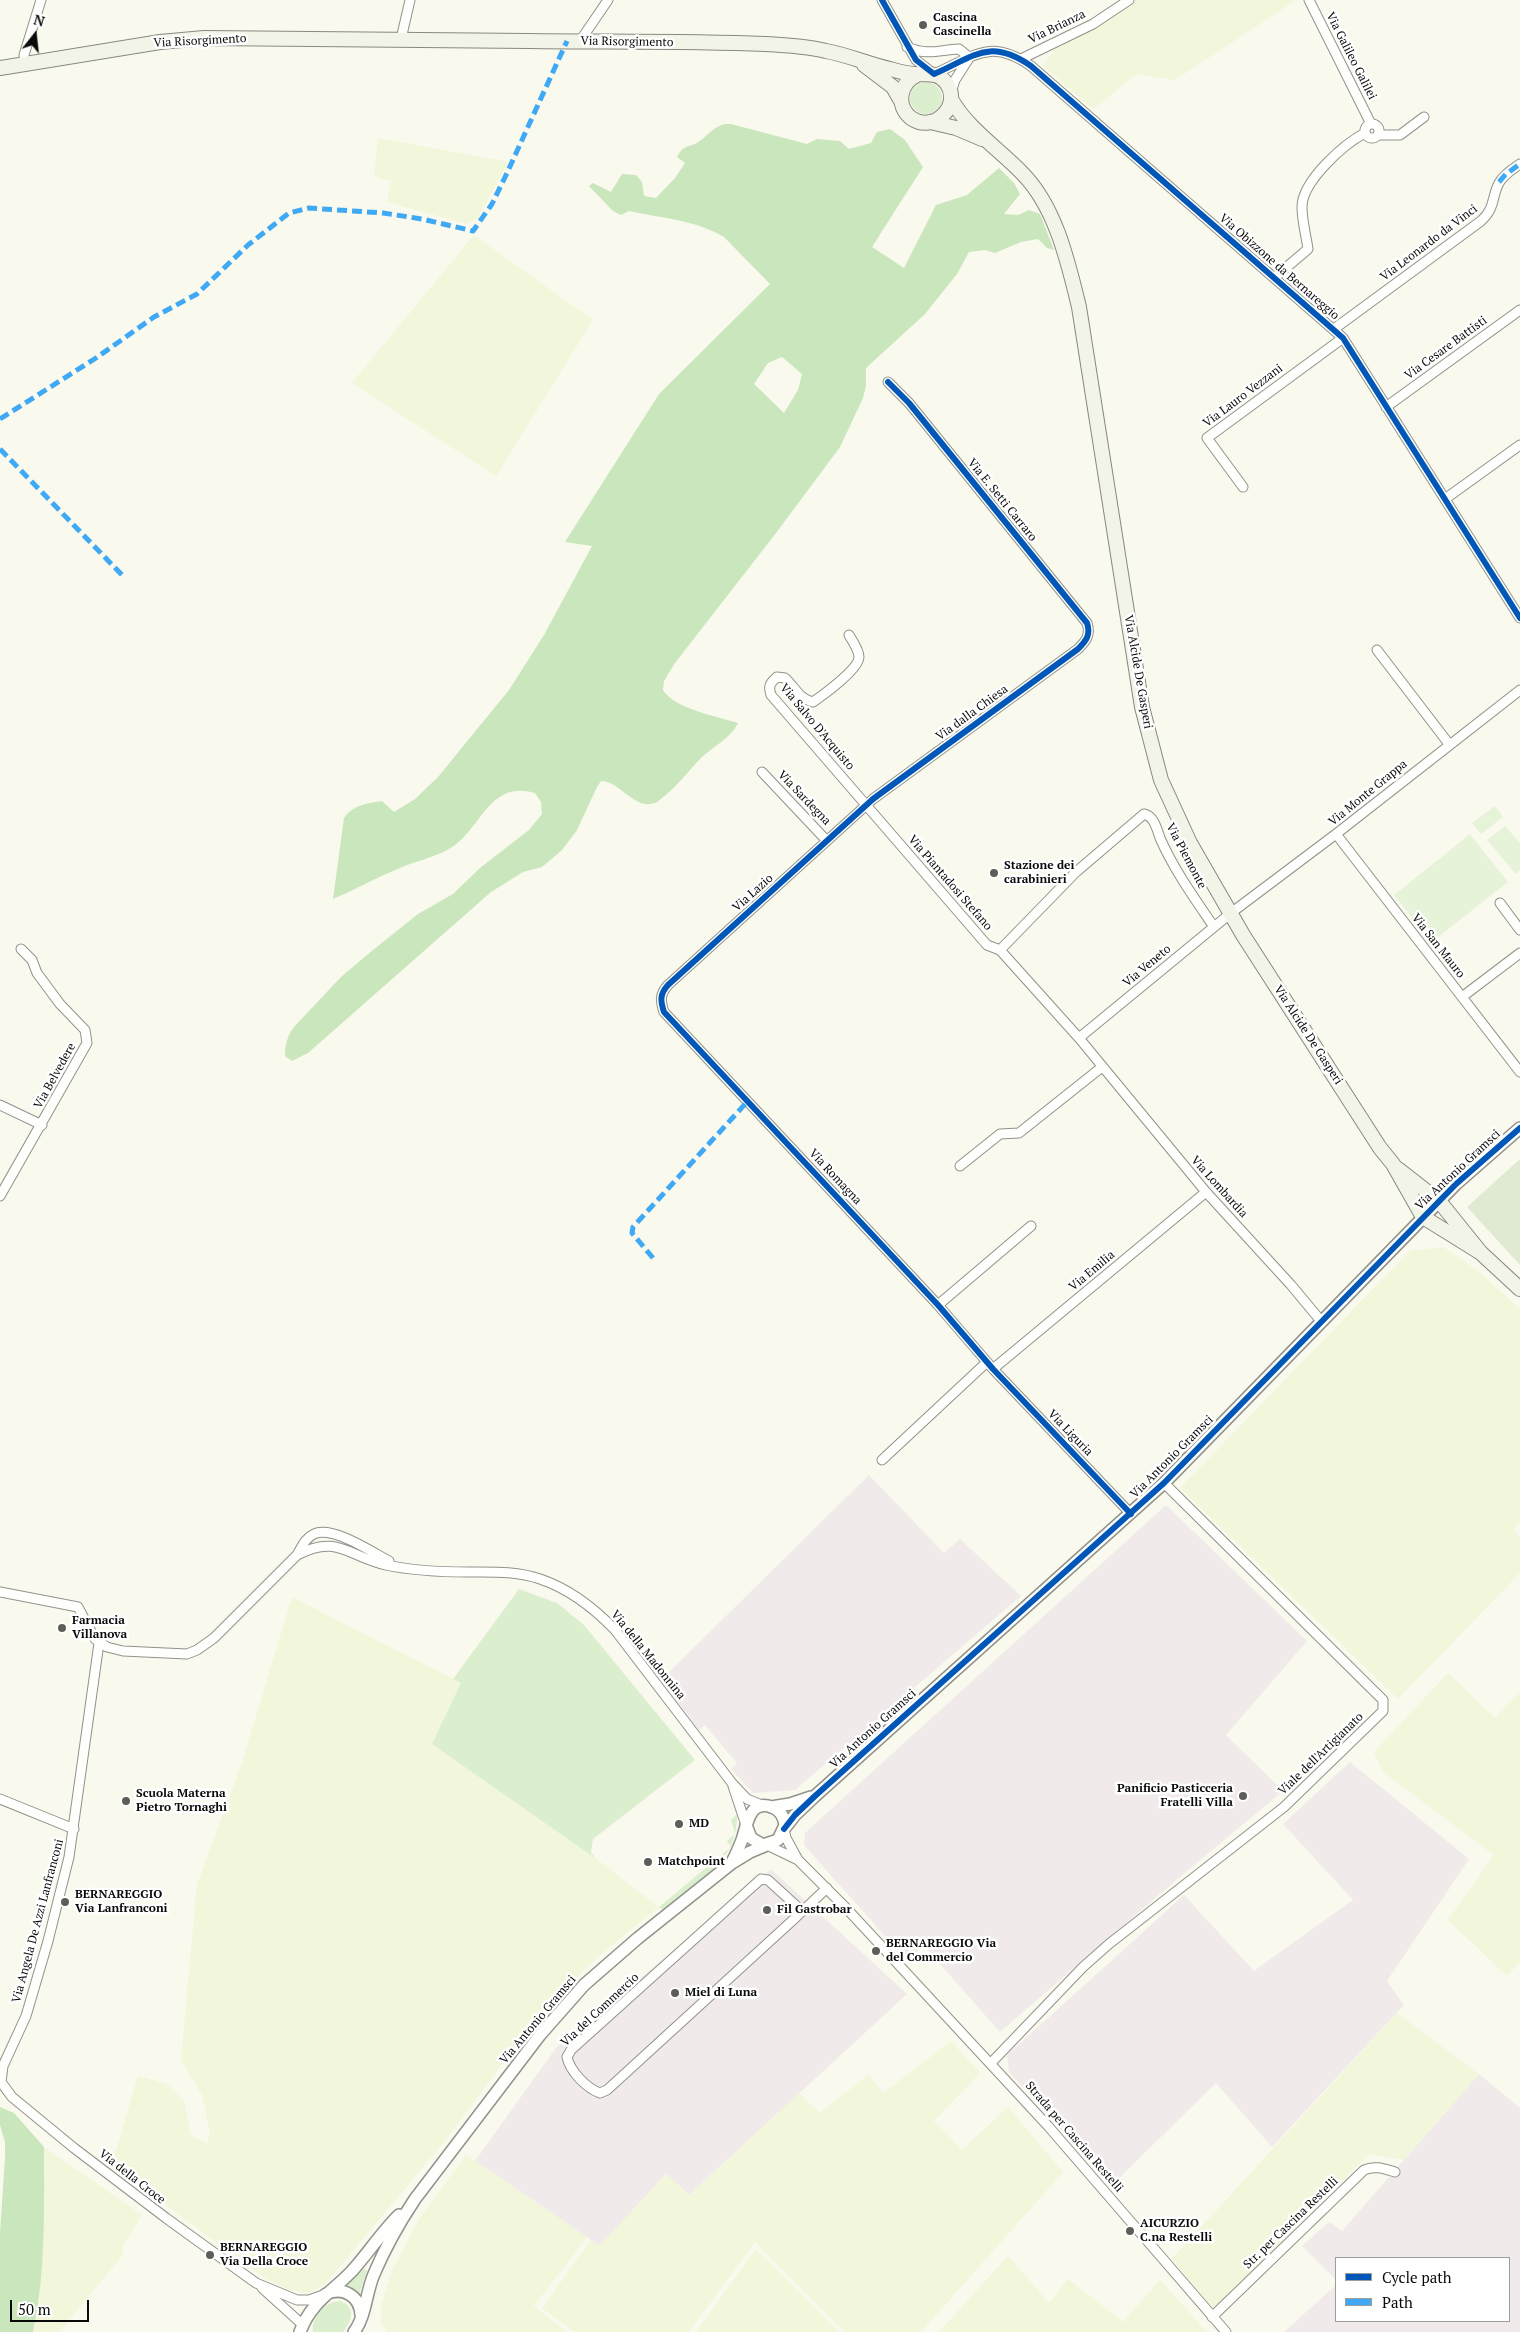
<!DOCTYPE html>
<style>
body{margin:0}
#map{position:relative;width:1520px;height:2332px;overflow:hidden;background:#f9f9ed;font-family:"PT Serif",serif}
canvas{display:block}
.legend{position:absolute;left:1335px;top:2257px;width:175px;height:65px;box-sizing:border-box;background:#fff;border:1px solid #9d9d9d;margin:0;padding:6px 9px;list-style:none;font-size:15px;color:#0a0a0a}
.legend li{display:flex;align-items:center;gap:10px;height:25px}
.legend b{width:25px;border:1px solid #9d9d9d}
.north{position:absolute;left:10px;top:10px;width:50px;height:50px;-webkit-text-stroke:4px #fff;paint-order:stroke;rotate:16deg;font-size:14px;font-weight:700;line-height:20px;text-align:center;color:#0a0a0a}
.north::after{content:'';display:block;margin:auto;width:18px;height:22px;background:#0a0a0a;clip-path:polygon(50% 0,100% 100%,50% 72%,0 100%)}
.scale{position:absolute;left:10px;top:2300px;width:79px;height:22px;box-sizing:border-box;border:2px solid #0a0a0a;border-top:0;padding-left:6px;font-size:15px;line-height:18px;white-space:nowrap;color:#0a0a0a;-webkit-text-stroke:4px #fff;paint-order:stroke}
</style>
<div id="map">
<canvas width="1520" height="2332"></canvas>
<ul class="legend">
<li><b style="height:6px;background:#0057b8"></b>Cycle path</li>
<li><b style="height:6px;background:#3fa9f5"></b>Path</li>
</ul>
<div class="north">N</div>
<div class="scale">50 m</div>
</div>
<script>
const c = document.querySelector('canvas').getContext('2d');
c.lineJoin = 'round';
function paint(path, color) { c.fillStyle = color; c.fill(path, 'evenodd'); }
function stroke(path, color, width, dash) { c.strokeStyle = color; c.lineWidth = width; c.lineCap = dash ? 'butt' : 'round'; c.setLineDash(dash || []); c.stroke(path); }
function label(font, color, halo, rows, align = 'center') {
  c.font = font + ' "PT Serif",serif'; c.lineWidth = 5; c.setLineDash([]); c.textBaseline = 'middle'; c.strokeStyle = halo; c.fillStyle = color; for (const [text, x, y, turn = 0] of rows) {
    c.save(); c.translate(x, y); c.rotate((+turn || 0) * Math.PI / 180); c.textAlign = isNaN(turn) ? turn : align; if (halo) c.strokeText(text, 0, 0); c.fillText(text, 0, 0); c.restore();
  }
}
paint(new Path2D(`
 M869 1475 944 1553 960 1539 1021 1596 795 1790 753 1793 731 1769 737 1763 705 1725 699 1730 661 1680Z
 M1166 1505 1307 1641 1226 1735 1283 1791 1182 1875 1000 2032 924 1946 907 1961 804 1845 805 1833Z
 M1350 1762 1469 1859 1387 1981 1404 2005 1272 2147 1216 2083 1112 2185 1009 2072 1007 2055 1184 1895 1254 1971 1353 1900 1283 1824Z
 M771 1869 907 1994 689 2195 666 2174 600 2246 475 2161 556 2048Z
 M1479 2074 1520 2108V2332H1284L1336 2285V2321H1509V2258H1336V2280L1302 2246 1329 2222 1342 2231Z`), '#f1eaea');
paint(new Path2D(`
 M1135 0H1296L1175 80 1137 74 1093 109 1043 66 1054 49Z
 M378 138 508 162 478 218 467 224 387 202 391 181 374 176Z
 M474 235 593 320 496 476 352 383Z
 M1443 1247 1477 1270 1520 1309V1522L1513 1530 1520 1537V1573L1398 1699 1180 1488 1410 1251Z
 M292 1597 461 1683 582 1848 659 1907 606 1950 548 2003 444 2142 325 2284 309 2293 286 2289 263 2277 100 2156 116 2151 138 2076 167 2084 184 2101 191 2135 207 2144 210 2134 203 2097 181 2060 197 1885 243 1760Z
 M1448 1673 1495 1718 1520 1692V1962L1507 1976 1448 1920 1494 1855 1383 1772 1374 1752Z
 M1397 2013 1479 2074 1404 2160 1369 2154 1218 2305 1209 2304 1172 2259Z
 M951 2041 980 2073 934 2121 962 2150 1008 2107 1063 2172 921 2332H845L755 2242 689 2332H574L542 2308 591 2240 600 2245 666 2174 690 2195 799 2093 820 2113 868 2075 884 2093Z
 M44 2147 142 2215 122 2248 123 2255 59 2332H33L39 2304 43 2233Z
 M466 2155 587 2237 534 2306 567 2332H388L382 2324 381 2306 393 2268 421 2216Z
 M756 2249 839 2332H696Z
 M1008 2256 1049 2303 1068 2279 1123 2322 1160 2280 1207 2332H939Z`), '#f2f6da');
paint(new Path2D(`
 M910 98a16 16 0 1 1 32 0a16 16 0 1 1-32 0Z
 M519 1589 557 1603 584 1625 695 1760 593 1839 591 1852 595 1858 432 1744 461 1683 453 1679Z
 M737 1814C738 1863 697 1883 663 1910L659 1907 731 1847 727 1841 735 1834 731 1820Z
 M363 2268 367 2271 358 2297 351 2288 343 2285Z
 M340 2301C357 2307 352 2321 343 2332H313C311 2317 325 2301 340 2301Z`), '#dbefce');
paint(new Path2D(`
 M725 124H731L807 144 817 139 840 141 849 149 871 143 877 132 890 129 905 140 923 167 872 247 904 268 936 205 967 195 999 168 1014 183 1020 194 1004 214 1018 215 1029 210 1040 214 1054 250 1047 248 1038 239 1021 242 995 253 985 250 969 252 957 274 925 314 866 368V386L863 398 840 447 776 533 675 663 664 681 663 690C673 708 718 717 738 723 731 738 714 746 702 757 689 770 677 787 662 798 657 803 652 805 645 804 629 801 617 781 601 781L597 787 577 830 562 850 542 867 523 872 491 892 308 1053 292 1061 285 1056C285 1045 287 1038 293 1028L342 976 373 950 418 914 453 894 480 868 529 830 542 814 541 802 535 793C488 779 481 831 449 849 432 858 413 862 395 870 374 879 354 890 333 899L344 818C353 805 368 803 382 801L394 812 415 799 438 777 509 690 544 635 592 546 565 542 659 394 770 284 724 237C696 220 661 218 629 211L621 215 613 211 589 186 593 183 611 192 622 174 636 175 642 182 644 196 656 198 675 178 685 163 677 157C682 147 686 147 695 144 706 139 710 128 725 124ZM782 357 802 374 798 390 784 413 754 384 768 363Z
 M0 2107 14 2113 44 2147C44 2208 46 2272 33 2332H0V2233L5 2158V2142L0 2125Z`), '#cae6bc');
paint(new Path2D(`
 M1520 1159V1265L1467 1207Z`), '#e0ead2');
paint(new Path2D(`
 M1495 806 1503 817 1481 834 1472 823Z
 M1505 826 1520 843V870L1516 874 1487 840Z
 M1470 834 1508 882 1432 942 1394 895Z`), '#e6f3d8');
const minor = new Path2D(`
 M882 0 916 60 934 74C974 57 989 37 1031 66L1343 338 1520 618
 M1309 0 1371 124
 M401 39 410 0
 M580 41 608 0
 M907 47C929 56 938 50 959 49L969 57
 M1021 59 1093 24 1129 0
 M25 64 24 55 41 0
 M951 93 955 80 969 58
 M1365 131a7 7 0 1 1 14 0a7 7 0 1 1-14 0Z
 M1379 135H1400L1424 117
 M1274 278 1308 249C1306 235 1302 221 1302 207 1302 181 1344 144 1365 133
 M1334 329 1481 221C1496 207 1491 198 1499 183 1504 174 1513 169 1520 164
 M888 382 909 403 1087 623C1091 635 1086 641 1078 649L873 799 668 985C660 994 660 1000 664 1012L938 1305 993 1369 1131 1514
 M1386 407 1520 310
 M1243 487 1207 438 1343 338
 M1445 499 1520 445
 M849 635C853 642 859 650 859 657 859 669 823 695 813 702 799 699 795 687 785 678L777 677C770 683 768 686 771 695L987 945 1000 950 1079 1038 1206 1192 1291 1285 1321 1321
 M1377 650 1449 744
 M762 772 827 841
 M1336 834 1520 1072
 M1500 903 1520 930
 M1000 950 1076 872 1144 814C1154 816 1157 829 1160 838 1174 870 1195 899 1214 927
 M1462 997 1520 953
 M1079 1038 1231 913 1336 834 1520 690
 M0 1105 42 1125
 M960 1166 1000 1134 1019 1133 1102 1067
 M0 1196 87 1043 85 1030 60 1004 37 973 32 960 21 949
 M938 1305 1031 1226
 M993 1369 1206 1192
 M882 1460 987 1362
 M297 1555C338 1534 347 1556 386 1565 414 1571 441 1572 469 1572 493 1572 517 1571 540 1579 570 1589 594 1608 615 1630L732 1783 747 1799 764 1806
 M0 1592 78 1607 95 1639 107 1647 123 1651 187 1654 197 1650 214 1638 297 1555C302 1547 305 1538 314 1534 332 1525 372 1552 389 1561
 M733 1786 746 1825
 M0 1799 74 1829
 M784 1829 786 1838 798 1860
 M767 1845 798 1860 847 1909 1048 2126 1226 2332
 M802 1911 768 1880 761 1879 571 2050 567 2057C570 2071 586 2088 600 2093L607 2090 793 1920 827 1888
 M991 2063 1083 1967 1109 1944 1284 1807 1383 1711V1700L1164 1483
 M1 2082 3 2066 26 2016 48 1941 69 1857 99 1643
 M1 2082 12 2097 74 2148 166 2218 256 2283 297 2300H309L323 2295
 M262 2288 303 2325
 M1212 2317 1364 2170C1375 2165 1385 2169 1395 2172`);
const tertiary = new Path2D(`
 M771 1807 790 1804 811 1797
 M784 1829 795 1815 815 1796 1164 1483 1456 1184 1520 1128
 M732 1862C736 1855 739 1847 742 1840 747 1825 749 1799 772 1807 780 1810 784 1817 785 1825L778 1840 763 1845 751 1838 746 1825
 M326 2294C343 2286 360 2296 361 2315
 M300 2332C311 2302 331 2293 352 2271 368 2253 382 2232 399 2215
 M354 2332C366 2316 366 2292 374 2274 385 2248 399 2223 415 2199L540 2035 584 1985 638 1938 732 1863 750 1852 767 1845`);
const secondary = new Path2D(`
 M864 65 893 87 901 101
 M0 68 160 42 204 38C312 38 420 40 529 41 607 42 687 41 765 44 786 45 806 46 826 51 848 55 868 64 890 69 897 71 907 74 915 74 928 75 938 71 947 84 962 106 933 134 911 118 895 105 900 83 917 75
 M951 99C967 128 1000 150 1023 174 1056 208 1068 262 1079 307L1142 707 1161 780 1190 843 1243 935 1380 1148 1393 1164 1423 1217 1481 1253
 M930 122 956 128 982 139
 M1398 1169 1439 1201 1481 1253 1520 1289`);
stroke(minor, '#92928c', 11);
stroke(tertiary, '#92928c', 14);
stroke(secondary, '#888883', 16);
stroke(minor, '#fefefc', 9);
stroke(tertiary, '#fefefc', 11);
stroke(secondary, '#f2f4e7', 14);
stroke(new Path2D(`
 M1499 182 1506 174 1520 164
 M0 419 96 358 154 317 197 294 248 245 289 213 309 208 383 213 422 219 473 231 492 204 507 173 567 41
 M0 449 125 578
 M653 1258 632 1233 633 1227 747 1102`), '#3fa9f5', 5, [10, 5]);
stroke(new Path2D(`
 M882 0 916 60 934 74C974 57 989 37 1031 66L1343 338 1520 618
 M888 382 909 403 1087 623C1091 635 1086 641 1078 649L873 799 668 985C660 994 660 1000 664 1012L938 1305 993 1369 1131 1514
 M784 1829 795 1815 815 1796 1164 1483 1456 1184 1520 1128`), '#0057b8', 6);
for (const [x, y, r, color] of [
 [923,25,5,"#5e5e59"],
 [994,873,5,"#5e5e59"],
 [62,1628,5,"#5e5e59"],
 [1243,1796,5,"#5e5e59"],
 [126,1801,5,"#5e5e59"],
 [679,1824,5,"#5e5e59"],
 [648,1862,5,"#5e5e59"],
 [65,1902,5,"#5e5e59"],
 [767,1910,5,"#5e5e59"],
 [876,1951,5,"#5e5e59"],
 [675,1993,5,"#5e5e59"],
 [1130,2231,5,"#5e5e59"],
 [210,2255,5,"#5e5e59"]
]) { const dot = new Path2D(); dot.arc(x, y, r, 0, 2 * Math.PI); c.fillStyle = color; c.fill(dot); stroke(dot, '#fff', 2); }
label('bold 12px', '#0a0a0a', '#fff', [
 ["Cascina",933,18],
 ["Cascinella",933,32],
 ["Stazione dei",1004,866],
 ["carabinieri",1004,880],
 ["Farmacia",72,1621],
 ["Villanova",72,1635],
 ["Panificio Pasticceria",1233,1789,"right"],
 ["Fratelli Villa",1233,1803,"right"],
 ["Scuola Materna",136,1794],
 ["Pietro Tornaghi",136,1808],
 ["MD",689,1824],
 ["Matchpoint",658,1862],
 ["BERNAREGGIO",75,1895],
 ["Via Lanfranconi",75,1909],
 ["Fil Gastrobar",777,1910],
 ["BERNAREGGIO Via",886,1944],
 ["del Commercio",886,1958],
 ["Miel di Luna",685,1993],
 ["AICURZIO",1140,2224],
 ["C.na Restelli",1140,2238],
 ["BERNAREGGIO",220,2248],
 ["Via Della Croce",220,2262]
], 'left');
label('12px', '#0a0a0a', '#fff', [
 ["Via Brianza",1057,27,-26],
 ["Via Risorgimento",200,41,-3],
 ["Via Risorgimento",627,42,1],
 ["Via Galileo Galilei",1351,56,63],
 ["Via Leonardo da Vinci",1429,243,-37],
 ["Via Obizzone da Bernareggio",1279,267,41],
 ["Via Cesare Battisti",1446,348,-36],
 ["Via Lauro Vezzani",1243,396,-37],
 ["Via E. Setti Carraro",1002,500,51],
 ["Via Alcide De Gasperi",1138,672,80],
 ["Via dalla Chiesa",972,713,-36],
 ["Via Salvo D'Acquisto",817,727,50],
 ["Via Monte Grappa",1368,793,-39],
 ["Via Sardegna",804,798,46],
 ["Via Piemonte",1186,856,62],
 ["Via Piantadosi Stefano",950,883,49],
 ["Via Lazio",753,893,-42],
 ["Via San Mauro",1438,946,52],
 ["Via Veneto",1147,966,-40],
 ["Via Alcide De Gasperi",1308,1035,57],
 ["Via Belvedere",55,1076,-61],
 ["Via Antonio Gramsci",1458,1170,-43],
 ["Via Romagna",835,1177,47],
 ["Via Lombardia",1219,1187,48],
 ["Via Emilia",1092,1271,-40],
 ["Via Liguria",1070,1433,46],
 ["Via Antonio Gramsci",1172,1457,-45],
 ["Via della Madonnina",648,1655,51],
 ["Via Antonio Gramsci",873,1729,-42],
 ["Viale dell'Artigianato",1321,1754,-44],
 ["Via Angela De Azzi Lanfranconi",38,1921,-75],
 ["Via del Commercio",600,2010,-43],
 ["Via Antonio Gramsci",538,2020,-50],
 ["Strada per Cascina Restelli",1074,2137,49],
 ["Via della Croce",132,2177,38],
 ["Str. per Cascina Restelli",1291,2223,-44]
]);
</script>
